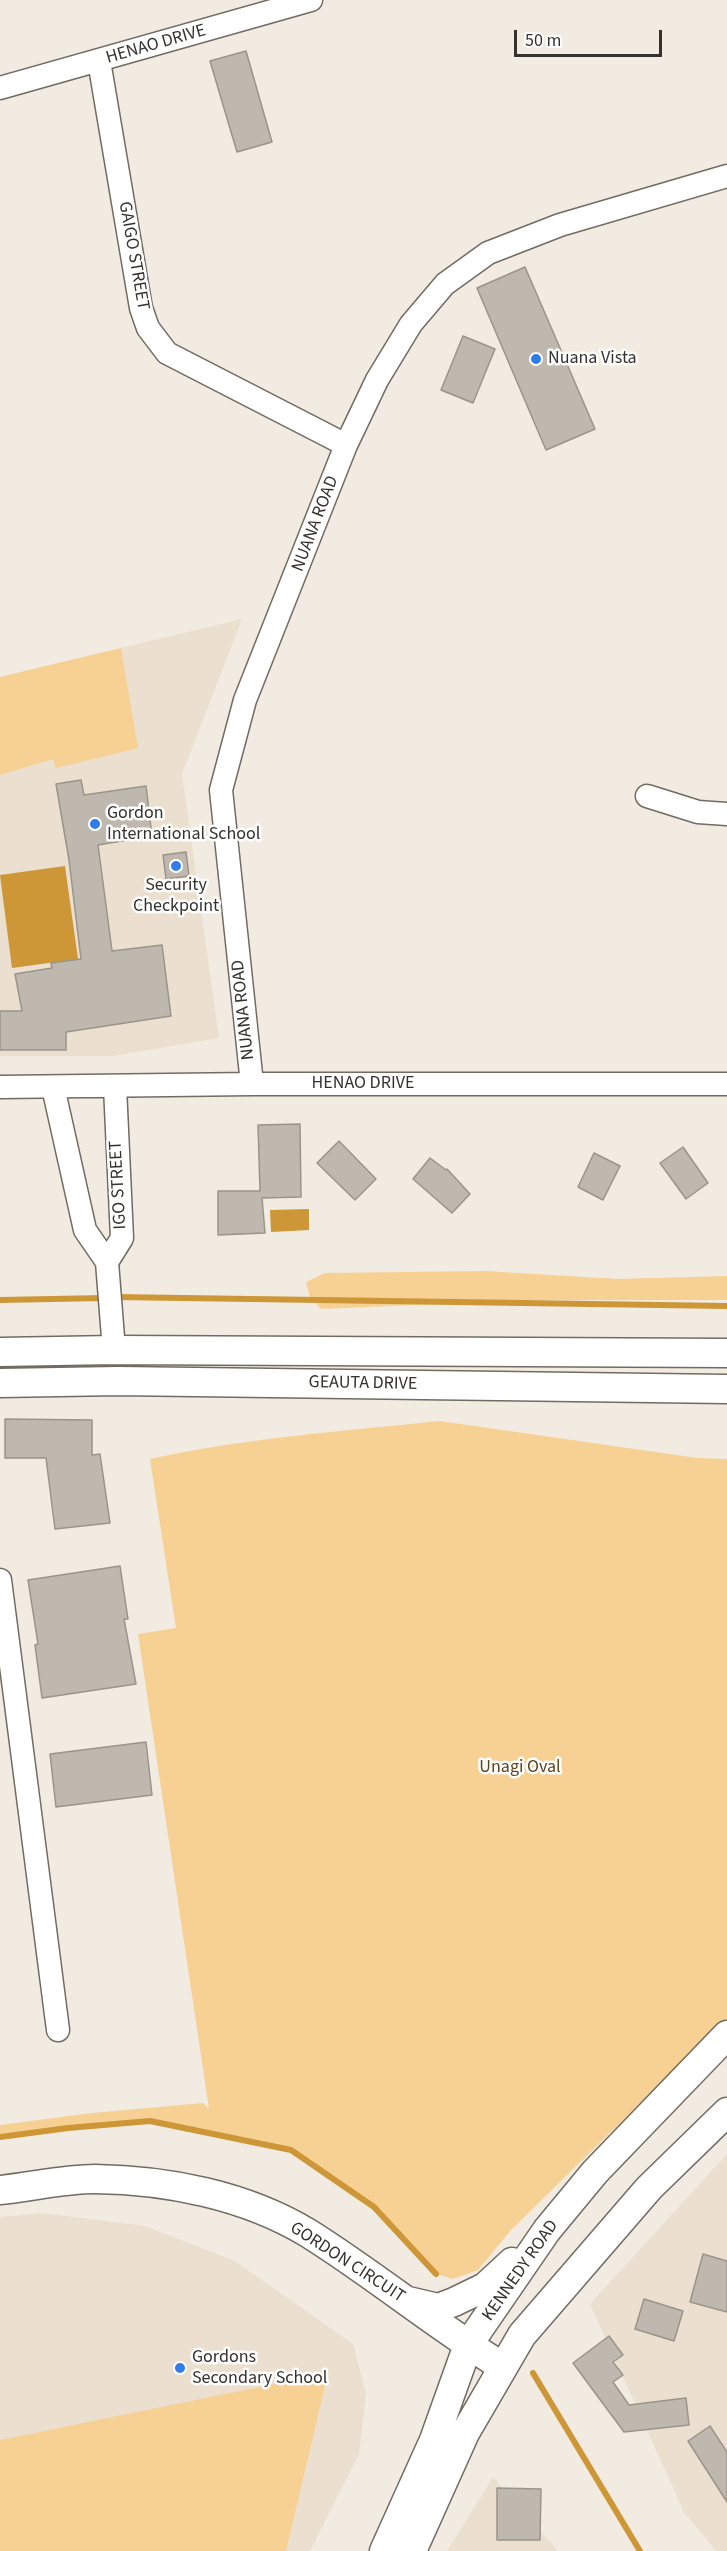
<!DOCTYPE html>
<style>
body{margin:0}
#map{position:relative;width:727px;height:2551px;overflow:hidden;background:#f2ebe1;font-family:"Source Sans 3",sans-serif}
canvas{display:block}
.scale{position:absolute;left:514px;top:30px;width:148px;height:27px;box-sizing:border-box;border:3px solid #35322e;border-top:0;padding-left:8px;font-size:18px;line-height:21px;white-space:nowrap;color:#35322e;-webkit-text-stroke:4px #fff;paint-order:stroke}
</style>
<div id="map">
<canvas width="727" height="2551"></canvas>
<div class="scale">50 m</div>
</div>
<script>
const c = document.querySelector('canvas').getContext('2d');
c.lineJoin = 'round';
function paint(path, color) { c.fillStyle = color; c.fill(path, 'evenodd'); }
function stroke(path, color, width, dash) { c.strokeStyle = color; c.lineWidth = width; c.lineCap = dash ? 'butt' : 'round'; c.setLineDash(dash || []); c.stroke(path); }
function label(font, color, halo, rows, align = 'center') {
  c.font = font + ' "Source Sans 3",sans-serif'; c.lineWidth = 5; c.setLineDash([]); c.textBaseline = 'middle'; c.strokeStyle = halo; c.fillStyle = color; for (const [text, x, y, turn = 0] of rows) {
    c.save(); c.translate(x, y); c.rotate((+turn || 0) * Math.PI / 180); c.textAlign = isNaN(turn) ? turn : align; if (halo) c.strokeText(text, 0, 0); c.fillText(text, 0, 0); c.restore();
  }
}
paint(new Path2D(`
 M242 619 182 774 219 1038 113 1056H0V677Z
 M727 2154V2551H716L684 2512 590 2304Z
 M43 2213 145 2226 235 2261 353 2344 366 2393 359 2454 310 2551H0V2217Z
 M493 2477 558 2551H447Z`), '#ebdfcf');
paint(new Path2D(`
 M121 648 138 748 56 768 53 759 0 775V677Z
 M485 1271 618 1279 727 1276V1300H530L321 1309 310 1297 306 1282 325 1273Z
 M440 1421 697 1458 727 1459V2018L511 2230 478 2270 453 2279 436 2274 374 2207 291 2150 150 2121 68 2128 0 2137V2125L92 2113 203 2103 209 2109 138 1634 176 1628 150 1459C245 1438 343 1431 440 1421Z
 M328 2373 286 2551H0V2440Z`), '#f7d093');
paint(new Path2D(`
 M65 866 78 959 12 968 0 875Z
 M309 1209V1230L271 1232 270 1210Z`), '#cd9636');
stroke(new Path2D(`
 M115 1297 727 1306
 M0 1300 104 1298
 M0 2137 68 2128 150 2121 291 2150 374 2207 436 2274
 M533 2373 640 2551`), '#cd9636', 6);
const building = new Path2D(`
 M246 51 272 142 237 152 210 61Z
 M525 267 595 429 546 450 477 288Z
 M463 336 495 349 473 403 441 390Z
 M81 780 84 795 146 786 152 836 98 845 112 951 162 945 171 1016 66 1032V1050H0V1011H22L15 974 52 968 51 963 81 959 69 860 56 784Z
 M186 852 189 876 166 879 163 855Z
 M300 1124 301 1197 262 1198 265 1233 218 1235V1191H260L258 1125Z
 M339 1141 376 1179 355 1200 317 1163Z
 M683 1147 708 1183 686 1199 660 1163Z
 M594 1153 620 1166 603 1200 578 1187Z
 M430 1158 446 1170 447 1169 470 1194 452 1213 413 1179Z
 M5 1419 92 1420V1455L100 1454 110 1523 55 1529 46 1458H5Z
 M120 1566 128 1619H124L136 1684 42 1698 35 1645 38 1644 28 1580Z
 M146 1742 152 1795 56 1807 50 1754Z
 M703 2254 727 2261V2312L690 2302Z
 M644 2299 683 2311 674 2341 635 2329Z
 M609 2336 623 2355 613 2362 623 2375 613 2382 629 2405 686 2398 689 2425 624 2432 573 2363Z
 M710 2426 727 2452V2502L688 2441Z
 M497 2488 541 2489 540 2540H497Z`);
paint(building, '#bfb8ae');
stroke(building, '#9a948a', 1.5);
const minor = new Path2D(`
 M99 61 141 308 148 328 167 353 346 445
 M0 88 311 0
 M647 796 698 812 727 814
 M252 1084 221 790 245 700 346 445 377 380 411 324 445 284 488 253 560 225 727 176
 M0 1087 252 1084H727
 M53 1087 85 1230 107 1262
 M114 1350 107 1262 122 1238 115 1087
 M0 1580 58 2030`);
const major = new Path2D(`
 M0 1352 114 1350 727 1353
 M0 1383 118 1381 727 1389
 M0 2190C31 2187 64 2179 95 2179 167 2180 245 2195 308 2233 375 2275 435 2325 503 2367
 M408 2301 438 2308 454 2302 485 2287 512 2262
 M384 2551 434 2440 468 2345 547 2230 595 2172 727 2035
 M412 2551 465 2433 522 2335 649 2188 727 2112`);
stroke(minor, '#716b62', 25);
stroke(major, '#716b62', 31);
stroke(minor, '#fff', 22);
stroke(major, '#fff', 28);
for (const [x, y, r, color] of [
 [536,359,6,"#307ce8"],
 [95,824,6,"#307ce8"],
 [176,866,6,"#307ce8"],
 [180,2368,6,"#307ce8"]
]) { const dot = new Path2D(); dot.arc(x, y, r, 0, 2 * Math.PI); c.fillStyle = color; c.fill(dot); stroke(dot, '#fff', 2); }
label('18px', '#35322e', '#fff', [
 ["HENAO DRIVE",156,45,-16],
 ["GAIGO STREET",133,256,80],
 ["NUANA ROAD",316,524,-69],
 ["NUANA ROAD",244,1010,-96],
 ["HENAO DRIVE",363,1084],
 ["IGO STREET",119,1185,-93],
 ["GEAUTA DRIVE",363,1384,1],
 ["GORDON CIRCUIT",347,2263,33],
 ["KENNEDY ROAD",521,2271,-55]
]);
label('18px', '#35322e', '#fff', [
 ["Nuana Vista",548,359],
 ["Gordon",107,814],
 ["International School",107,835],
 ["Security",176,886,"center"],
 ["Checkpoint",176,907,"center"],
 ["Gordons",192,2358],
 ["Secondary School",192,2379]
], 'left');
label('18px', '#5b441d', '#fff', [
 ["Unagi Oval",520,1768]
]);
</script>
